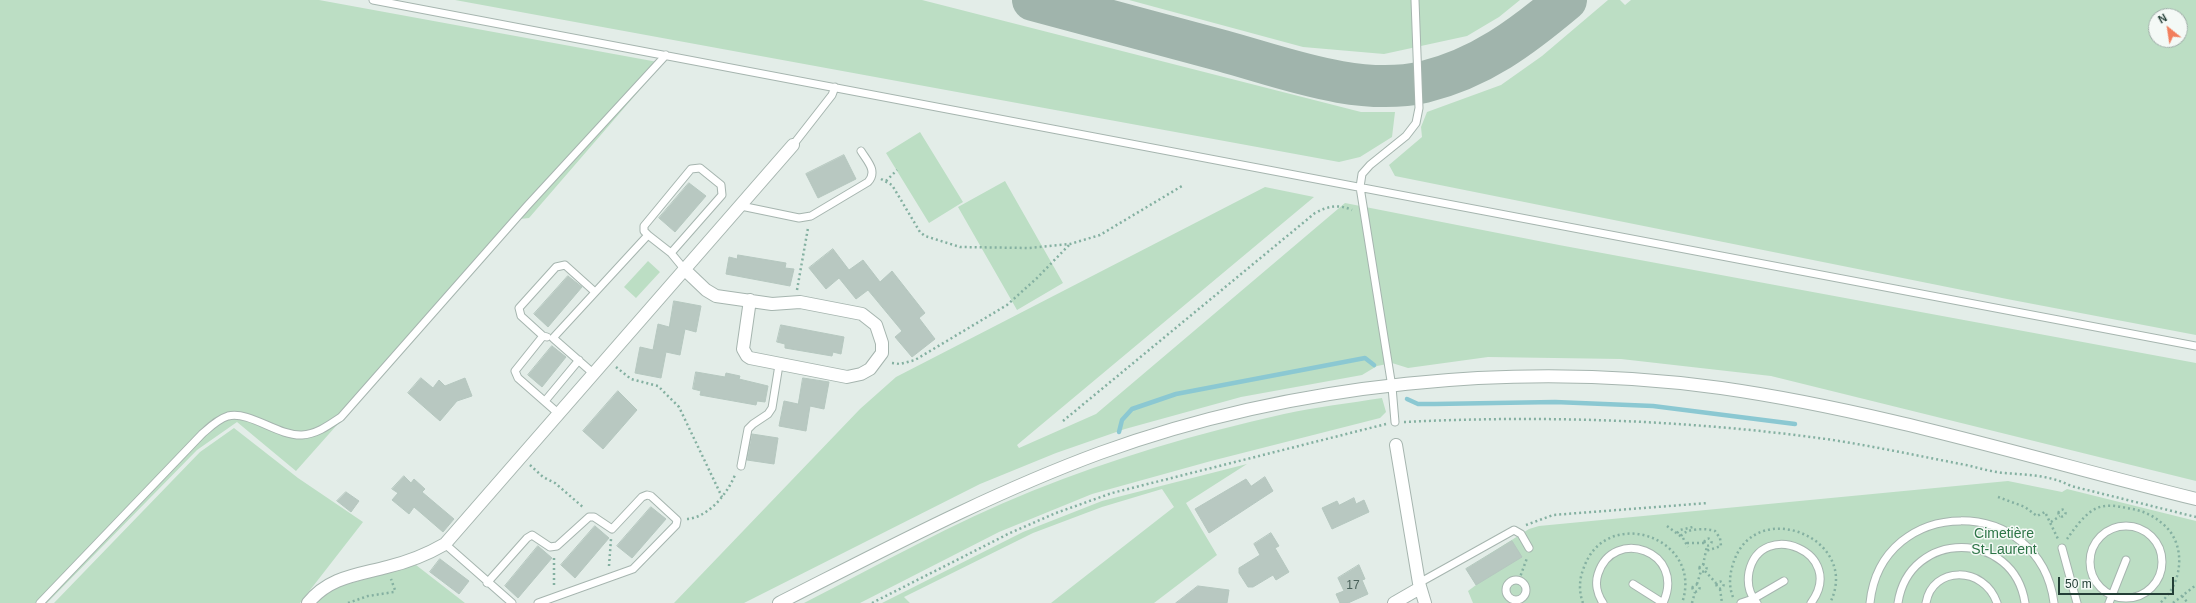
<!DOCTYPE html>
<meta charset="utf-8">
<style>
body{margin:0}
#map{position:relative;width:2196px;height:603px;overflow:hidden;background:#e3ede8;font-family:Helvetica,sans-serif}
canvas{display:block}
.north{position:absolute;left:2148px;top:8px;width:40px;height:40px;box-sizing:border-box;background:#f4f9f6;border:1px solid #a0aea9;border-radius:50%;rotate:330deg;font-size:11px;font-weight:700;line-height:16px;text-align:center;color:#233e36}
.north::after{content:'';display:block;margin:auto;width:14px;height:18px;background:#f27e5c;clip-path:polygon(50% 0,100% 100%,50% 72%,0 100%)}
.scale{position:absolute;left:2058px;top:577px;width:116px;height:18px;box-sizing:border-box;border:2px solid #233e36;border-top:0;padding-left:5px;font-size:12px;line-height:14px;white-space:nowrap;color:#233e36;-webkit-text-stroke:3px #f4f9f6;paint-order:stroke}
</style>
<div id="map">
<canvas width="2196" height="603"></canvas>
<div class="north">N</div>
<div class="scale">50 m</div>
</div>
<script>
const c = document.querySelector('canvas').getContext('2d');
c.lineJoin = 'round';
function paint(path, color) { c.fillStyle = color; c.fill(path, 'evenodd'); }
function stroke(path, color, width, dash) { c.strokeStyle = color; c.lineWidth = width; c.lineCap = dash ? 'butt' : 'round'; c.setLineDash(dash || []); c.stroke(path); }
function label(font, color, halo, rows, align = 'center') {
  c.font = font + ' Helvetica,sans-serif'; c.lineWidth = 3; c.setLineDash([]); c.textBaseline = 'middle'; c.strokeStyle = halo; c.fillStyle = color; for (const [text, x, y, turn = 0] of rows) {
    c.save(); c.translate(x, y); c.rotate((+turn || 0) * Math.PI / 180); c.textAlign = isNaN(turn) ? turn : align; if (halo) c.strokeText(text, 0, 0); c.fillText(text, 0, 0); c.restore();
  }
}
paint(new Path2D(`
 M0 0H319L663 63 529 218 520 219 296 471 237 422 197 450 47 603H0Z
 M455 0H922L1361 112H1395L1392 137 1360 157 1339 162Z
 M1129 0H1520L1499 17 1467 36 1384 54 1303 47Z
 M1608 0H1620L1625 5 1631 0H2196V335L2007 299 1395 176 1389 165 1422 137 1421 127 1427 112 1501 85 1542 56ZM2156 16H2180V40H2156Z
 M920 132 963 202 929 223 886 153Z
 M1005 181 1063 283 1017 310 958 207Z
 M1265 187 1314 197 1017 445 1019 448 1096 414 1345 203 1559 245 2196 363V481L1771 376 1621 359 1488 357 1408 368 1392 363 1377 366 1362 375 1241 397 1125 429 1056 453 980 484 744 603H674L860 409 896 377Z
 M648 261 660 272 636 298 624 287Z
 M1382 398 1386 412 1380 418 1211 461 1092 494 999 532 860 603H804C879 565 954 522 1032 491 1114 458 1198 433 1284 414 1316 407 1350 403 1382 398Z
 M234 428 298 478 363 522 300 603H54L200 452Z
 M1247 464 1186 503 1217 555 1154 603H1051L1174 507 1162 489 1102 507 1033 533 904 597 910 603H882L1023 532 1102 501Z
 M2008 481 2062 492 2067 489 2196 521V603H1473L1468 591 1476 585 1466 569 1529 529 1539 526Z
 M416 565 465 603H315L333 588Z`), '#bcdec4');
stroke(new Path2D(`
 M1407 399 1418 404H1435L1555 402 1653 406 1795 424
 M1119 432 1122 420 1132 409 1176 394 1365 358 1374 365`), '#8bc8d2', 4.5);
stroke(new Path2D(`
 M1033 0C1096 17 1160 34 1223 51 1285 68 1359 97 1424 82 1481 68 1522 37 1566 0`), '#a0b4ac', 42);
const building = new Path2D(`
 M844 155 856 179 818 198 806 174Z
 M689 183 706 196 675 232 659 218Z
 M833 249 849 270 863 260 880 282 892 271 925 313 919 318 935 339 912 357 895 337 902 331 868 290 856 299 839 278 826 289 809 268Z
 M738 255 786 263 785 268 794 269 790 286 726 274 729 257 737 259Z
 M568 276 582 287 548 327 534 314Z
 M674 301 701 306 696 332 685 329 680 355 666 352 661 378 635 373 640 347 653 350 658 324 669 327Z
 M781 325 844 337 841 354 833 352 832 356 785 348V344L777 342Z
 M552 346 566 357 542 387 528 375Z
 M696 372 725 377 726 373 740 376 739 379 768 386 765 402 757 401 756 405 700 395 701 391 693 389Z
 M421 378 433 388 439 380 445 386 465 378 472 396 457 401 440 421 408 393Z
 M803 378 829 382 824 409 810 406 806 431 779 426 784 401 798 404Z
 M618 391 637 410 603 449 583 431Z
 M752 434 778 438 774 464 747 460Z
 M404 476 411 483 414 479 425 489 422 492 454 519 443 532 414 507 409 514 392 500 398 493 392 489Z
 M1265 477 1273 491 1209 533 1195 509 1246 479 1251 486Z
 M346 492 359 501 351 512 337 501Z
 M1354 498 1356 504 1364 500 1369 512 1332 529 1322 508 1337 501 1339 505Z
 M651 507 666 519 632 558 617 546Z
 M595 526 609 538 575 578 561 565Z
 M1271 533 1279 546 1275 548 1289 572 1276 580 1273 575 1253 587H1248L1239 573V568L1260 555 1254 544Z
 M1512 541 1522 557 1476 585 1466 569Z
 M538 546 552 558 518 598 505 586Z
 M440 559 469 581 459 594 430 572Z
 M1359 565 1365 579 1362 580 1368 594 1348 603H1340L1336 594 1344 591 1338 578Z
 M1198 586 1229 590 1227 603H1176Z`);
paint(building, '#b8c8c1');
stroke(building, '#b5c7bf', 1);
const service = new Path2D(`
 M373 0 2196 346
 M793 145 832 95 835 87
 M741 206 799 218 811 216 868 182C878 171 867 161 861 151
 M648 235 644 231V226L691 169 700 168 721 185 722 195 671 253
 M543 336 521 316 519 308 556 267 565 265 595 292
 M547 337 543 336 515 371 518 378 559 414
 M594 374 553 338 648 235 671 253 685 270
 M545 401 579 360
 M1395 422 1392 387 1360 187 1362 174 1370 165 1406 136 1416 123 1419 108 1415 0
 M741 466 748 429 753 424 768 414 772 408 779 365
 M2090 562a36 36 0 1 1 72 0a36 36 0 1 1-72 0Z
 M445 544 512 603
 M2062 548 2077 603
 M1506 590a10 10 0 1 1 20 0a10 10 0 1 1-20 0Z
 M487 583 527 538 532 535 550 547 557 546 589 517H594L612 529 642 497 647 495 651 496 677 520 676 525 633 569 538 603
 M1419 583 1514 530 1521 534 1529 548
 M1633 584 1663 603
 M40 603 202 434C210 427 218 419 228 416 251 411 277 436 302 435 317 434 329 425 341 417L527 206 666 55
 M1603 603C1597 594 1595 583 1598 574 1613 526 1687 551 1663 603
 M1741 603 1753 599 1784 581
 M1757 603C1749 594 1747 583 1749 572 1761 517 1848 553 1811 603
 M1870 603C1881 494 2040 493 2054 603
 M1898 603C1909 529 2014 529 2025 603
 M1926 603C1932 566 1984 565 1997 603
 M2109 603 2126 560`);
const minor = new Path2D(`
 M685 270 706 290 716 296 772 304 800 302 862 314 876 325 882 343V353L870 369 861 374 847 377 750 358 747 356 743 349 750 300
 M1396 445 1419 583 1425 603
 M308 603C329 577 357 575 387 567 408 562 426 555 445 544L793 145
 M1394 603 1420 588`);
const tertiary = new Path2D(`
 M779 603C884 550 989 494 1100 453 1293 383 1518 360 1721 388 1882 411 2038 460 2196 499`);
stroke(service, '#a6b5af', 9);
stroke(minor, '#a6b5af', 14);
stroke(tertiary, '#a6b5af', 14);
stroke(new Path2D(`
 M881 179 892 185 920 232 925 236 960 247 1029 248 1070 244 1100 235 1182 186
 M886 181 897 170
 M797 290 808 228
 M892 363 900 364 915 360 1007 305 1037 278 1070 244
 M616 367 631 379 658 386 679 407 722 497
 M1063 421 1315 213C1328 206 1339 204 1352 210
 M1404 422C1544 415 1688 420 1826 439 1873 446 1919 456 1966 465 1979 468 1992 472 2005 473 2028 475 2050 475 2071 486L2196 517
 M530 465 543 477 555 483 584 508
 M1998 497 2025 507 2037 516 2045 512 2058 539
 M2058.5 513a3.5 3.5 0 1 1 7 0a3.5 3.5 0 1 1-7 0Z
 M687 519C709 517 727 494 735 475
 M2051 522 2060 516
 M1526 525 1553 515 1708 503
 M1667 526 1683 538 1688 547
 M1677 533 1680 530 1693 527
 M1681 536C1686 528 1707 528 1715 531L1720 538 1721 546 1706 551
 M1704.5 542a3.5 3.5 0 1 1 7 0a3.5 3.5 0 1 1-7 0Z
 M2067 539C2075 528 2084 514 2097 508 2106 504 2117 506 2127 508 2141 510 2153 515 2163 524 2187 544 2183 584 2160 603
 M1687 543H1704
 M554 558V587
 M1699.5 568a3.5 3.5 0 1 1 7 0a3.5 3.5 0 1 1-7 0Z
 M1703 565 1707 546
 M609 566 611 539
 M1705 571 1716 583
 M1519 580 1527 558
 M1716.5 585a3.5 3.5 0 1 1 7 0a3.5 3.5 0 1 1-7 0Z
 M1697 584 1701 571
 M1692.5 588a3.5 3.5 0 1 1 7 0a3.5 3.5 0 1 1-7 0Z
 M1720 589 1722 603
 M2182 596 2188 603
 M1733 597C1728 585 1730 572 1734 561 1757 496 1862 539 1830 603
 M348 603 368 596 394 592 395 590 391 579
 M872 603 1010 533 1056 513 1112 493 1386 424
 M1583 603C1579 593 1579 580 1583 570 1604 503 1705 537 1682 603
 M1692 603 1695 592
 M2173 603 2196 585`), '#84b0a1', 2.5, [2, 3]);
stroke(service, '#fff', 7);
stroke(minor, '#fff', 12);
stroke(tertiary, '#fff', 12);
label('12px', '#486059', null, [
 ["17",1353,586]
]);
label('14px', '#2d7547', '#f4f9f6', [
 ["Cimetière",2004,534],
 ["St-Laurent",2004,550]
]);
</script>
